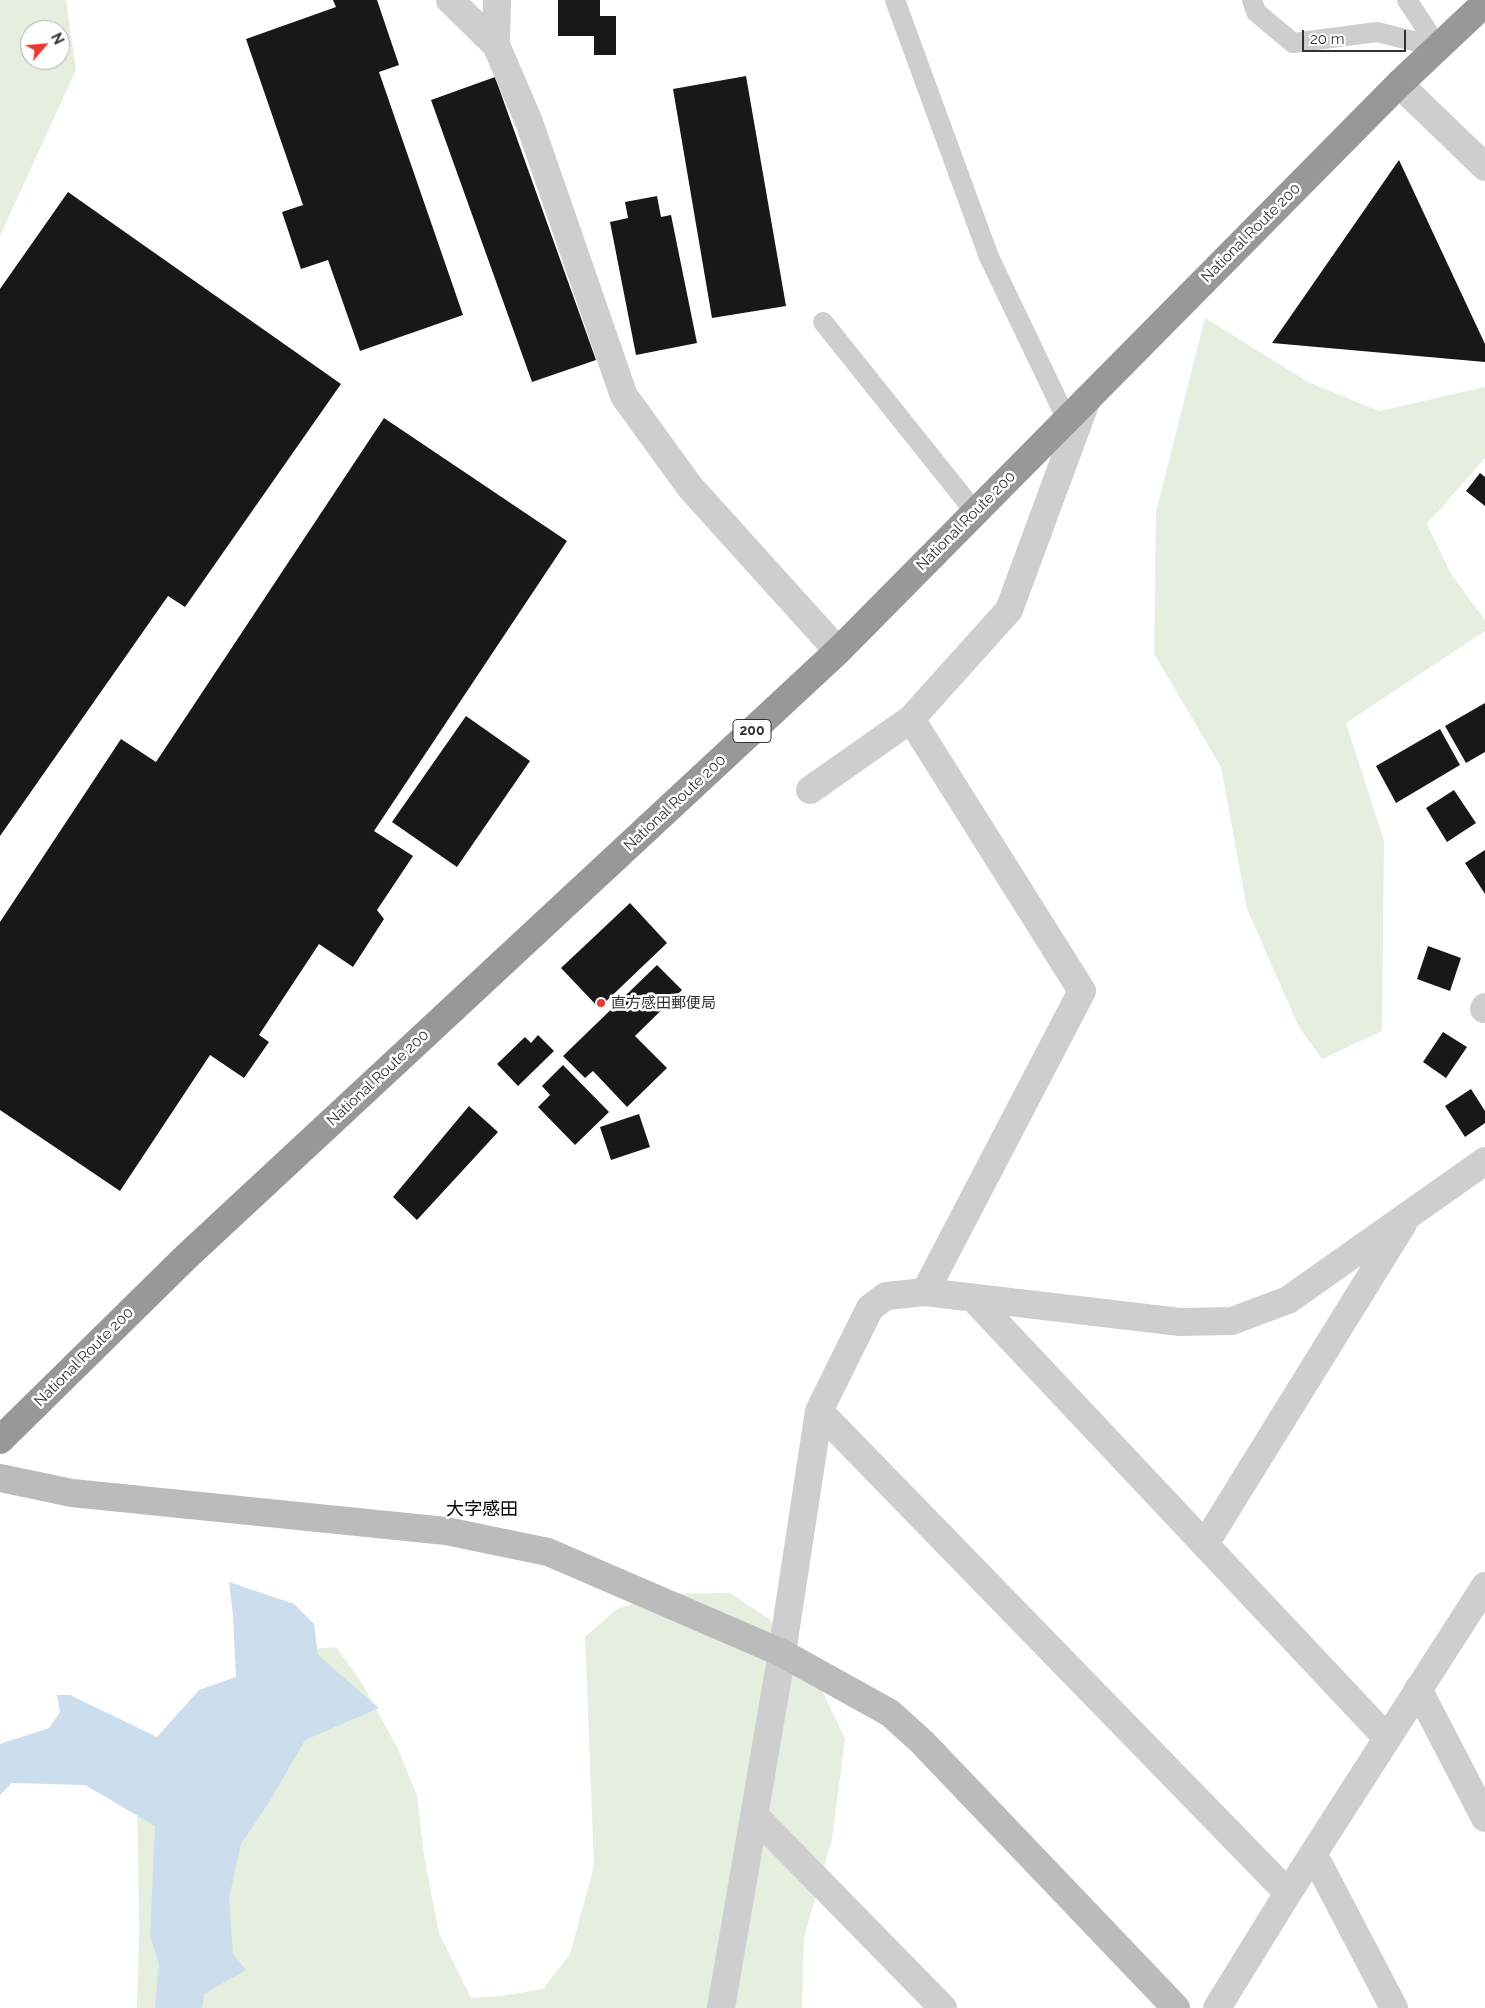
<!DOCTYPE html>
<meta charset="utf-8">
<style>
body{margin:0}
#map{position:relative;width:1485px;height:2008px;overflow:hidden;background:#fff;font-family:Raleway,sans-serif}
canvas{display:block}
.north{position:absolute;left:20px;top:20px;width:50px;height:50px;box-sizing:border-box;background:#fff;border:1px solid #adadad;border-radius:50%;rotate:63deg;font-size:14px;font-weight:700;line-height:20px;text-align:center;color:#313131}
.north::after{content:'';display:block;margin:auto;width:18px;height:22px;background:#e93933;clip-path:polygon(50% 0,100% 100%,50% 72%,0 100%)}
.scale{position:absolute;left:1302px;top:30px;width:104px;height:22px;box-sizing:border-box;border:2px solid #313131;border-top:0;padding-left:6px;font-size:15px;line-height:18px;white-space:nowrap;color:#313131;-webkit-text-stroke:4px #fff;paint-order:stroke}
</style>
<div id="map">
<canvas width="1485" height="2008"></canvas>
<div class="north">N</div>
<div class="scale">20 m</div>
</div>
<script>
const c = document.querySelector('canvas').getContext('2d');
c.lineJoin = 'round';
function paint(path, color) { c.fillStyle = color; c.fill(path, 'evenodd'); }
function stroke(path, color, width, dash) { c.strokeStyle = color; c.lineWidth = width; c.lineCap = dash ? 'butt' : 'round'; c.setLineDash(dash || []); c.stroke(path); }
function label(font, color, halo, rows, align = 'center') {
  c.font = font + ' Raleway,"Noto Sans JP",sans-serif'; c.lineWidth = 5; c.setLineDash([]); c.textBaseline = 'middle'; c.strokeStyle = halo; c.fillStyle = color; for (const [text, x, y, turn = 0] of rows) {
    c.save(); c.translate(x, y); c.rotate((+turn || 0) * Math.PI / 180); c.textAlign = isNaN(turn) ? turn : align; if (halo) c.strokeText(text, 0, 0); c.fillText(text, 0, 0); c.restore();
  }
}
paint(new Path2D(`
 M0 0H66L76 70 0 236ZM30 30H60V60H30Z
 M1205 318 1308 382 1379 411 1485 387V458L1427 524 1451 574 1485 620V631L1346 723 1384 841 1382 1031 1322 1059 1299 1027 1247 909 1221 767 1154 654 1156 512Z
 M730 1593 769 1619 819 1684 845 1739 832 1839 804 1938 802 2008H137L139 1931 137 1789 195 1707 247 1668 280 1652 336 1647 362 1683 397 1747 417 1795 424 1855 439 1933 471 1998 501 1996 543 1989 570 1954 594 1866 585 1637 617 1609 664 1594Z`), '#e6eee0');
paint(new Path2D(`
 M229 1582 294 1604 314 1624 318 1655 379 1708 305 1740 271 1799 241 1844 229 1898 233 1954 246 1970 204 1994 202 2008H155L159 1964 150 1936 155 1826 85 1785 12 1783 0 1795V1744L49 1728 60 1712 57 1695H70L157 1737 199 1690 236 1677 233 1615Z`), '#cde');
paint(new Path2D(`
 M333 0H377L399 65 379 72 463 315 360 351 328 260 301 269 282 212 303 205 246 39 336 7Z
 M558 0H600V16H616V55H594V36H558Z
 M746 76 786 306 712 318 673 89Z
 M495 77 596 360 532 382 431 100Z
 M1399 160 1485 344V362L1272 343Z
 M68 192 341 384 185 607 168 596 0 836V289Z
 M657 196 661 217 671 215 697 343 636 355 610 222 628 218 625 202Z
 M384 418 567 541 374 831 413 856 377 910 384 919 353 967 319 944 259 1035 269 1042 244 1078 210 1055 120 1191 0 1110V922L121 739 156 762Z
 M1480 473 1485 477V506L1466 491Z
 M1485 703V752L1466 763 1445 726Z
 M466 716 530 761 457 867 392 822Z
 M1440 729 1460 765 1396 803 1376 766Z
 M1454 790 1476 823 1447 842 1426 808Z
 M1485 850V894L1465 863Z
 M630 903 667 943 599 1008 561 968Z
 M1428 946 1461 958 1450 991 1417 979Z
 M657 965 682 990 635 1036 667 1068 627 1107 593 1071 585 1078 563 1056Z
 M1443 1032 1467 1047 1446 1078 1423 1062Z
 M538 1035 554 1051 518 1086 497 1064 525 1037 531 1043Z
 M563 1065 609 1112 575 1145 538 1107 550 1095 542 1086Z
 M1471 1089 1485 1111V1123L1465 1137 1445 1106Z
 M469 1106 498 1132 417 1220 393 1197Z
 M639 1114 650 1147 611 1160 600 1127Z`), '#181818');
stroke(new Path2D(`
 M895 0 989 257 1067 420
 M1252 0 1256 12 1293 43 1377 32 1438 47
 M1407 0 1438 47
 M823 322 975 512`), '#cecece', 20);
stroke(new Path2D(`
 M450 0 496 45 529 122 624 396 690 487 838 651
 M496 45 497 0
 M1399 84 1485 167
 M911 719 1082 991 925 1292
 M810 790 911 719 1009 610 1087 399
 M1484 1009 1485 1007
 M973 1298 1387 1738
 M819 1411 1288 1893
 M1205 1544 1403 1224
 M1418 1689 1485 1818
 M755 1816 943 2008
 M1314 1855 1394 2008
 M721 2008 782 1653 819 1411 870 1308 886 1296 925 1292 1180 1322 1232 1321 1288 1300 1485 1161
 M1217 2008 1288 1893 1485 1586`), '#cecece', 28);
stroke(new Path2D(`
 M0 1478 72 1493 446 1531 548 1552 782 1653 890 1713 922 1742 1176 2008`), '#bbb', 28);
stroke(new Path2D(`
 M0 1440 186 1257 838 651 1399 84 1485 3`), '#989898', 28);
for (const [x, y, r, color] of [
 [601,1003,5,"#e93933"]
]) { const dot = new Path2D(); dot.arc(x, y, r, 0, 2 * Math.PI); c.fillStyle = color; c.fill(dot); stroke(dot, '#fff', 2); }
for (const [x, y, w] of [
 [752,731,38]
]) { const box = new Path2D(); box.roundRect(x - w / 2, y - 11.5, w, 23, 4); c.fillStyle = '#fff'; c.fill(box); stroke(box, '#313131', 1); }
label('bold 14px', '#313131', null, [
 ["200",752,731]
]);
label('15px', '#313131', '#fff', [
 ["National Route 200",1251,233,-45],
 ["National Route 200",966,521,-45],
 ["National Route 200",675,803,-43],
 ["National Route 200",378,1078,-43],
 ["National Route 200",84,1357,-45]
]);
label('15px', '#313131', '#fff', [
 ["直方感田郵便局",611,1003]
], 'left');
label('18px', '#000', '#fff', [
 ["大字感田",482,1510]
]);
</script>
